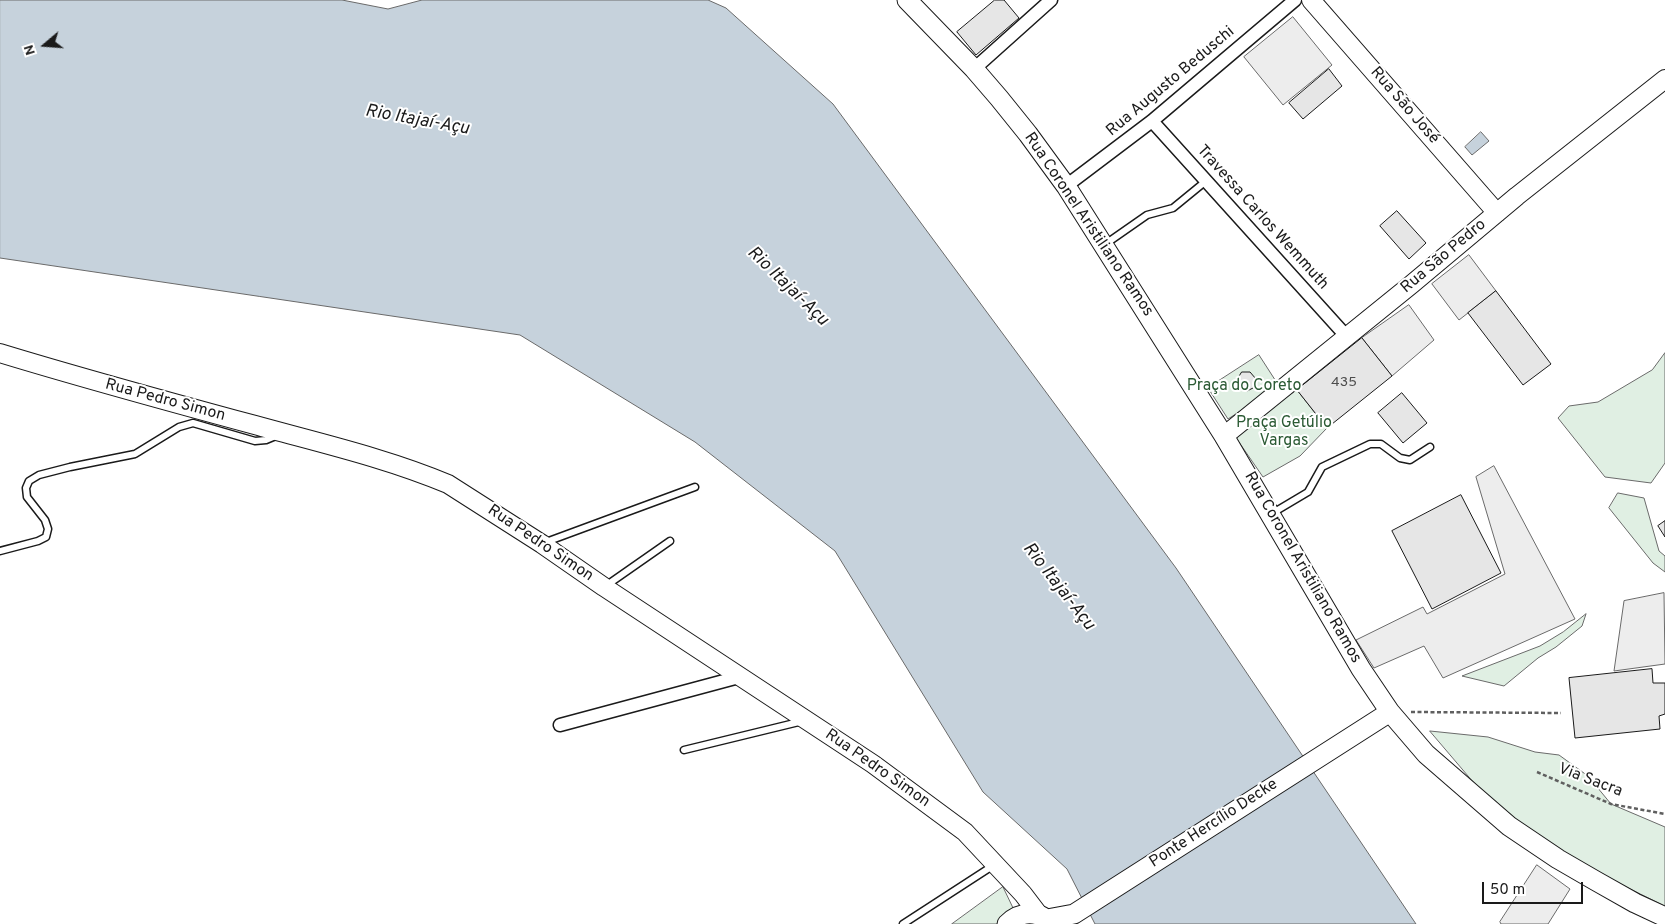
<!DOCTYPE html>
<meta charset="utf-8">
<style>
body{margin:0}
#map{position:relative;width:1665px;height:924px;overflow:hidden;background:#fff;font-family:Overpass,sans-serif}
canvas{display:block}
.north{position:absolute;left:20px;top:20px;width:50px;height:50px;-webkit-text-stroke:4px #fff;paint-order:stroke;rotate:252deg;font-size:14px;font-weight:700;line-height:20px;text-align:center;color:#1a1a1a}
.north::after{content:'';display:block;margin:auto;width:18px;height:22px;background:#1a1a1a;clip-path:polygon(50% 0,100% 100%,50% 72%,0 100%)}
.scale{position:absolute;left:1482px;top:882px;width:101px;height:22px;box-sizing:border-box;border:2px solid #1a1a1a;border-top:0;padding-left:6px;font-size:15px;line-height:18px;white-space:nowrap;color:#1a1a1a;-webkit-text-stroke:4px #fff;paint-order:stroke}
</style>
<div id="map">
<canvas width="1665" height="924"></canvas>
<div class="north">N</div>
<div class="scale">50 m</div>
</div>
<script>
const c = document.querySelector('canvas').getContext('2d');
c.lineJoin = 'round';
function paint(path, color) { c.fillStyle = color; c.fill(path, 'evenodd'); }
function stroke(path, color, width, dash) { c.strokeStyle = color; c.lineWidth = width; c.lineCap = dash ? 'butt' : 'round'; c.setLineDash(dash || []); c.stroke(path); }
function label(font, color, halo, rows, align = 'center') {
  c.font = font + ' Overpass,sans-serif'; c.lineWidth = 4; c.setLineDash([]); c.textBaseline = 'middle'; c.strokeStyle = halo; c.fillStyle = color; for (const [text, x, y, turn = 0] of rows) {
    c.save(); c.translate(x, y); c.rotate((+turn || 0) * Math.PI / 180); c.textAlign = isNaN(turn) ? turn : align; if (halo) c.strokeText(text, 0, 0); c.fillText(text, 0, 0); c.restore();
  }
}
const green = new Path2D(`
 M1665 353V463L1651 483 1605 477 1558 418 1569 406 1598 402 1652 370Z
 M1259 355 1279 386 1228 419 1208 388Z
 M1297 390 1327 428 1300 456 1263 477 1234 435Z
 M1618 493 1644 498 1659 551 1665 556V572L1653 563 1609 508Z
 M1586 614 1582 626 1556 647 1538 658 1504 686 1462 676 1540 646 1563 632Z
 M1430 731 1488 737 1535 752 1559 755 1588 776 1611 804 1665 827V906L1601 875 1534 837 1492 804Z
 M1003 887 1014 910 1003 924H952Z`);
paint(green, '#e0efe3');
stroke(green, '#6a6a6a', 1);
const parking = new Path2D(`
 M1293 17 1332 65 1283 105 1244 57Z
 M1469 255 1496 291 1459 320 1432 284Z
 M1409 305 1434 340 1392 376 1362 338Z
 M1494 466 1575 619 1443 678 1424 646 1374 668 1356 640 1423 607 1427 614 1505 574 1476 477Z
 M1664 593 1665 664 1614 671 1624 601Z
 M1537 865 1570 889 1548 924H1501L1500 922Z`);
paint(parking, '#ededed');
stroke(parking, '#6a6a6a', 1);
const water = new Path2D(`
 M0 0H342L388 9 422 0H708L726 8 833 104 1176 568 1416 924H1095L1067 869 983 792 835 551 695 442 520 335 0 258Z
 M1481 132 1489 141 1472 155 1465 147Z`);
paint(water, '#c6d2dc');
stroke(water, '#6a6a6a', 1);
const building = new Path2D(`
 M995 0H1004L1019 18 976 55 957 32Z
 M1329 69 1342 86 1303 119 1289 103Z
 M1397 211 1426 243 1409 259 1380 226Z
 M1496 291 1551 364 1523 385 1468 313Z
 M1362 338 1392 376 1327 428 1297 390Z
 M1242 372H1250L1256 379 1255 387 1247 391 1239 388 1237 380Z
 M1402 393 1427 423 1403 443 1378 413Z
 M1461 495 1501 573 1432 609 1392 531Z
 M1665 521V537L1658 526Z
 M1652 669 1653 683H1665V714L1659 716 1660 729 1575 738 1569 678Z`);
paint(building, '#e6e6e6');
stroke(building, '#1a1a1a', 1);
const lane = new Path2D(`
 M1104 245 1147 215 1173 208 1206 181
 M1271 514 1308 492 1322 467 1370 444H1381L1400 458 1410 460 1430 447
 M546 542 695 487
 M0 551 38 541 46 537 48 529 45 520 27 497 26 488 29 481 39 475 70 467 135 454 179 427 193 423 255 441 266 440 278 435
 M607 585 670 541
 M684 750 803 721
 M903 924 994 865`);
const street = new Path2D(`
 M974 69 1051 0
 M1152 121 1347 337
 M1066 186 1152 121 1295 0
 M560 725 739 677`);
const secondary = new Path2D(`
 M1311 0 1497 213
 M0 353C85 379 170 402 255 425 320 443 386 458 448 484L542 544 604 587 873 764 965 832 1023 894 1039 915
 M1224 436 1412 284 1517 196 1665 79`);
const primary = new Path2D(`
 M907 0 974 69 999 98 1028 134 1066 186 1224 436 1361 669 1390 712 1426 754 1509 826 1558 859 1596 881 1635 903 1665 917
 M1047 919 1074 914 1390 712
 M1007 924C1019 911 1040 910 1051 924`);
stroke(lane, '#1a1a1a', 9);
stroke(street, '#1a1a1a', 15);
stroke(secondary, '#1a1a1a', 20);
stroke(primary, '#1a1a1a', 21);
stroke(new Path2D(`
 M1411 712 1561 713
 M1537 772 1611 804 1665 814`), '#5f5f5f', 2.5, [4, 2.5]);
stroke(lane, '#fff', 6);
stroke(street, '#fff', 12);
stroke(secondary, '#fff', 18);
stroke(primary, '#fff', 19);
label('14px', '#4d4d4d', null, [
 ["435",1344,383]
]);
label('16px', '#1a1a1a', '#fff', [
 ["Rua Augusto Beduschi",1171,82,-40],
 ["Rua São José",1404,106,49],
 ["Travessa Carlos Wemmuth",1262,218,48],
 ["Rua Coronel Aristiliano Ramos",1088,225,56],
 ["Rua São Pedro",1444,257,-40],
 ["Rua Pedro Simon",165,401,15],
 ["Rua Pedro Simon",540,544,34],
 ["Rua Coronel Aristiliano Ramos",1302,568,60],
 ["Rua Pedro Simon",877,769,35],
 ["Via Sacra",1590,781,21],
 ["Ponte Hercílio Decke",1214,824,-33]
]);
label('16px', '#2b5a34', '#fff', [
 ["Praça do Coreto",1244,387],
 ["Praça Getúlio",1284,424],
 ["Vargas",1284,442]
]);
label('italic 18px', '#1a1a1a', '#fff', [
 ["Rio Itajaí-Açu",417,121,10],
 ["Rio Itajaí-Açu",787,287,44],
 ["Rio Itajaí-Açu",1058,587,52]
]);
</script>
